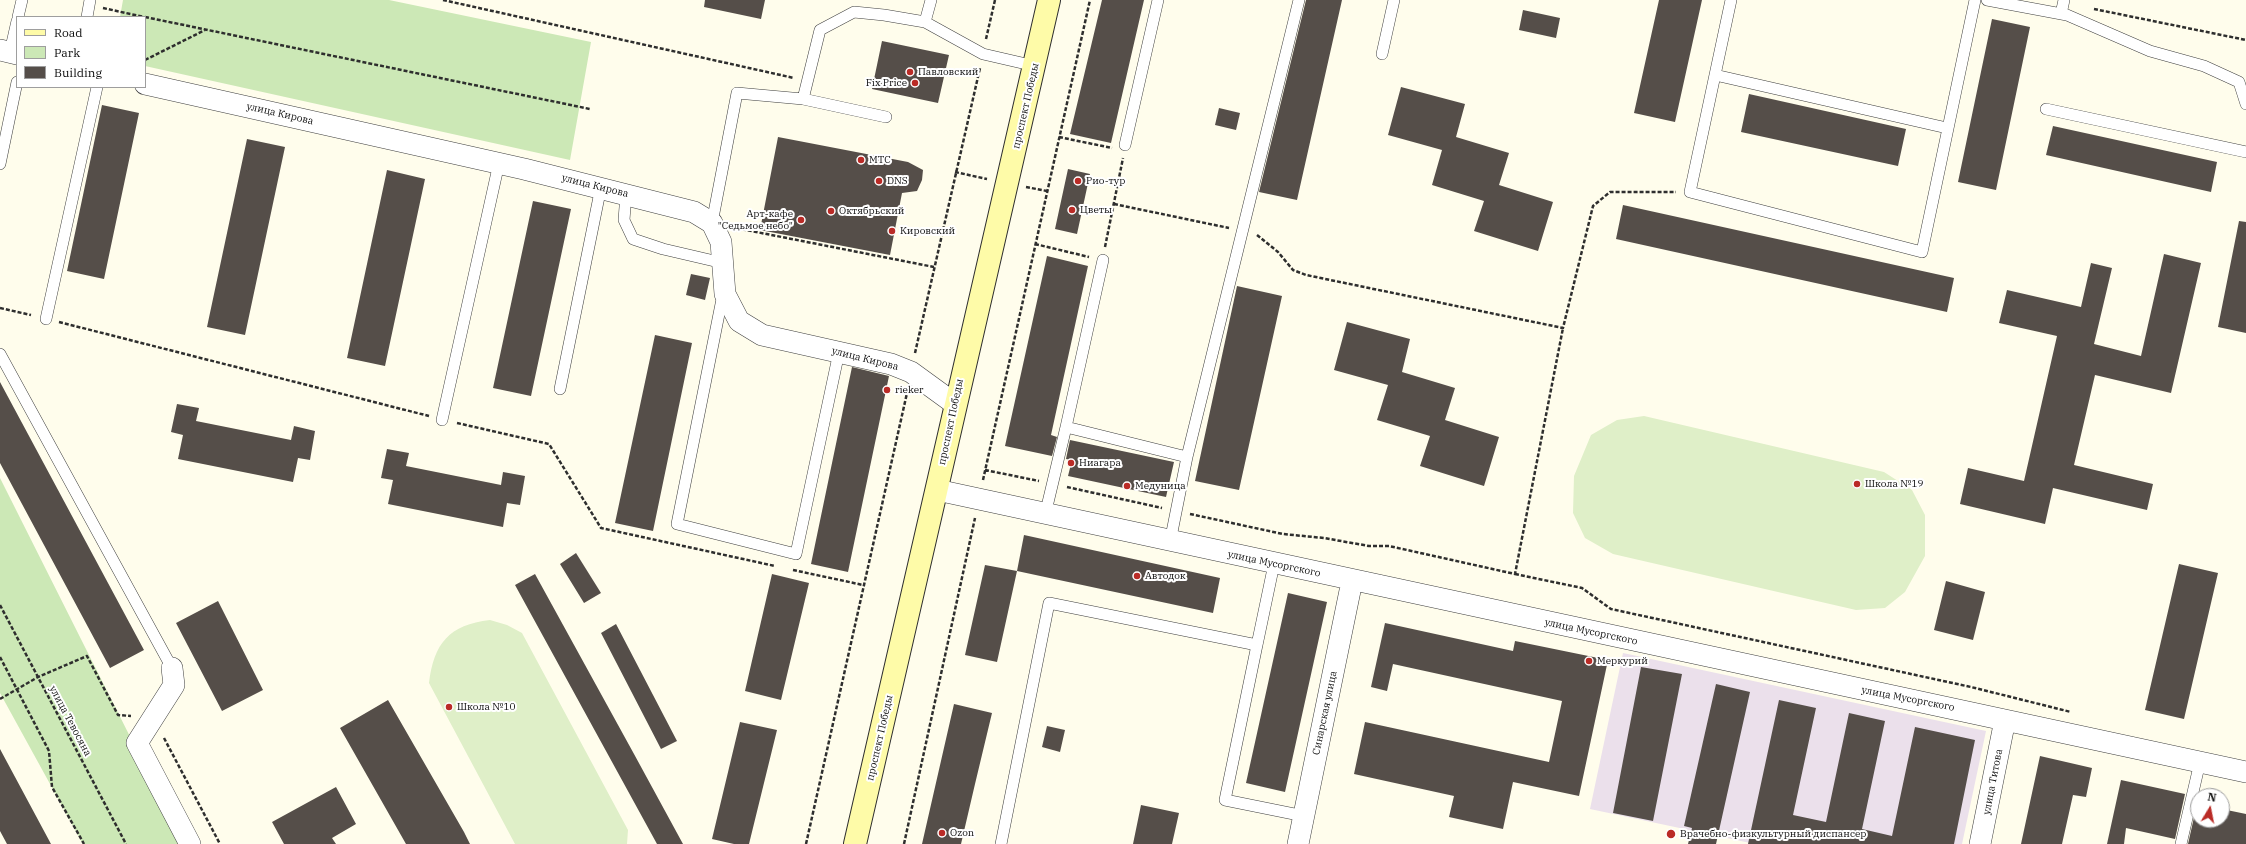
<!DOCTYPE html>
<meta charset="utf-8">
<style>
body{margin:0}
#map{position:relative;width:2246px;height:844px;overflow:hidden;background:#fffdec;font-family:"IBM Plex Serif",serif}
canvas{display:block}
.legend{position:absolute;left:16px;top:16px;width:130px;height:72px;box-sizing:border-box;background:#fff;border:1px solid #9e9e9e;margin:0;padding:5px 7px;list-style:none;font-size:12px;color:#0c0c0c}
.legend li{display:flex;align-items:center;gap:8px;height:20px}
.legend b{width:20px;border:1px solid #9e9e9e}
.north{position:absolute;left:2190px;top:788px;width:40px;height:40px;box-sizing:border-box;background:#fff;border:1px solid #9e9e9e;border-radius:50%;rotate:10deg;font-size:11px;font-weight:700;line-height:16px;text-align:center;color:#0c0c0c}
.north::after{content:'';display:block;margin:auto;width:14px;height:18px;background:#ba2b26;clip-path:polygon(50% 0,100% 100%,50% 72%,0 100%)}
</style>
<div id="map">
<canvas width="2246" height="844"></canvas>
<ul class="legend">
<li><b style="height:5px;background:#fefba8"></b>Road</li>
<li><b style="height:11px;background:#cce8b6"></b>Park</li>
<li><b style="height:11px;background:#554e49"></b>Building</li>
</ul>
<div class="north">N</div>
</div>
<script>
const c = document.querySelector('canvas').getContext('2d');
c.lineJoin = 'round';
function paint(path, color) { c.fillStyle = color; c.fill(path, 'evenodd'); }
function stroke(path, color, width, dash) { c.strokeStyle = color; c.lineWidth = width; c.lineCap = dash ? 'butt' : 'round'; c.setLineDash(dash || []); c.stroke(path); }
function label(font, color, halo, rows, align = 'center') {
  c.font = font + ' "IBM Plex Serif",serif'; c.lineWidth = 4; c.setLineDash([]); c.textBaseline = 'middle'; c.strokeStyle = halo; c.fillStyle = color; for (const [text, x, y, turn = 0] of rows) {
    c.save(); c.translate(x, y); c.rotate((+turn || 0) * Math.PI / 180); c.textAlign = isNaN(turn) ? turn : align; if (halo) c.strokeText(text, 0, 0); c.fillText(text, 0, 0); c.restore();
  }
}
paint(new Path2D(`
 M1623 653 1986 731 1962 844H1755L1590 809Z`), '#ebe0eb');
paint(new Path2D(`
 M123 0H389L591 42 570 160 145 66V17H120Z
 M0 478 184 844H83L0 693Z`), '#cce8b6');
paint(new Path2D(`
 M1644 416 1884 472 1912 490 1925 515V556L1905 592 1885 608 1856 610 1613 554 1585 538 1573 513 1574 476 1591 435 1617 420Z
 M490 620 507 625 522 633 628 830 627 844H515L429 683C434 643 449 625 490 620Z`), '#dfefc8');
paint(new Path2D(`
 M705 0H765L761 19 704 7Z
 M1102 0H1144L1111 143 1070 134Z
 M1306 0H1342L1297 200 1259 192Z
 M1659 0H1702L1675 122 1634 113Z
 M1523 10 1560 18 1556 38 1519 30Z
 M1992 19 2030 27 1996 190 1958 182Z
 M882 41 949 55 938 103 872 89Z
 M1401 87 1465 104 1456 137 1509 153 1499 185 1553 202 1538 251 1474 231 1484 201 1432 185 1442 150 1388 135Z
 M1749 94 1906 129 1898 166 1741 132Z
 M102 105 139 113 104 279 67 271Z
 M1219 108 1240 113 1236 130 1215 125Z
 M2053 126 2217 162 2211 192 2046 155Z
 M778 137 908 162 923 170 922 180 917 191 902 193 890 255 760 230Z
 M247 139 285 147 245 335 207 327Z
 M1068 169 1090 174 1077 234 1055 229Z
 M387 170 425 179 385 366 347 358Z
 M533 201 571 209 531 396 493 388Z
 M1623 205 1954 278 1947 312 1616 239Z
 M2239 221 2246 222V333L2218 327Z
 M2164 254 2201 263 2171 393 2095 375 2074 465 2153 484 2147 510 2053 488 2045 524 1960 504 1968 468 2024 481 2057 336 1999 323 2007 290 2081 307 2091 263 2112 268 2094 344 2141 356Z
 M1047 256 1088 266 1051 435 1057 437 1052 456 1005 446Z
 M691 274 710 278 705 300 686 295Z
 M1237 286 1282 296 1239 490 1195 481Z
 M1347 322 1410 339 1402 372 1455 388 1445 420 1499 437 1484 486 1420 466 1430 436 1377 420 1388 385 1334 370Z
 M655 335 692 343 653 531 615 523Z
 M852 367 889 376 848 572 811 564Z
 M0 382 144 650 110 668 0 463Z
 M177 404 199 408 196 421 291 440 294 426 315 431 310 460 298 458 293 482 178 459 183 435 171 432Z
 M1070 440 1174 462 1166 497 1068 476 1072 460 1066 459Z
 M387 449 409 453 406 466 501 485 503 472 525 476 520 505 507 503 503 527 388 504 393 480 381 478Z
 M1024 535 1220 578 1213 613 1017 571Z
 M576 553 601 593 584 603 560 564Z
 M2179 564 2218 573 2184 719 2145 710Z
 M985 565 1017 571 997 662 965 655Z
 M535 574 634 754 683 844H657L515 585Z
 M772 574 809 583 781 700 745 691Z
 M1946 581 1985 592 1973 640 1934 630Z
 M1288 593 1327 602 1285 792 1246 783Z
 M218 601 263 690 222 711 176 623Z
 M1385 623 1513 651 1515 641 1608 660 1579 796 1513 782 1503 829 1449 817 1454 796 1354 774 1365 722 1549 762 1562 701 1393 664 1387 691 1371 687Z
 M616 624 677 741 661 749 601 633Z
 M1641 667 1682 674 1653 821 1613 813Z
 M1716 684 1750 692 1716 844H1688L1692 828 1684 826Z
 M388 700 464 832 470 844H406L340 728Z
 M1779 700 1816 708 1793 815 1826 822 1849 713 1885 721 1862 829 1892 836 1915 727 1975 740 1954 844H1748Z
 M954 704 992 713 975 784 961 844H922Z
 M740 722 777 730 749 844H734L712 839Z
 M1047 726 1065 730 1060 752 1042 747Z
 M0 749 51 844H7L0 831Z
 M2040 756 2092 768 2086 797 2073 795 2062 844H2021Z
 M2121 780 2185 794 2175 839 2126 828 2124 844H2107Z
 M336 787 356 824 332 838 336 844H284L272 822Z
 M2197 804 2198 820H2222V809L2246 814V844H2188Z
 M1141 805 1179 813 1172 844H1133Z`), '#554e49');
const lane = new Path2D(`
 M1731 0 1690 192 1922 252 1975 0
 M1987 0 2067 15 2150 51 2204 66 2239 82 2246 104
 M2061 14 2064 0
 M18 17 22 0
 M87 17 90 0
 M925 22 931 0
 M10 52 17 21
 M1382 54 1394 0
 M1715 75 1947 128
 M803 99 886 117
 M2046 109 2246 152
 M1125 145 1158 0
 M0 164 17 82
 M626 194 624 220 633 239 663 249 723 263
 M712 223 737 93 803 99 820 30 854 12 884 15 925 22 983 54 1035 66
 M723 294 677 524 796 554 839 352
 M46 319 97 87
 M0 354 172 668
 M560 389 601 187
 M442 420 499 163
 M1066 427 1103 260
 M1045 515 1066 427 1187 457
 M1170 542 1187 457 1299 0
 M1257 645 1274 564
 M1001 844 1049 603 1257 645 1225 800 1304 816
 M2181 844 2200 762`);
const street = new Path2D(`
 M0 50 17 54
 M145 84 524 169 694 212 712 223 721 242 725 294 739 321 762 335 891 364 911 372 955 404
 M937 490 2246 772
 M172 668 174 685 137 743 190 844
 M1298 844 1352 581
 M1980 844 2005 720`);
const secondary = new Path2D(`
 M855 844 1049 0`);
stroke(lane, '#3f3f3f', 12);
stroke(street, '#3f3f3f', 22);
stroke(secondary, '#2e2e2e', 24);
stroke(new Path2D(`
 M443 0 794 78
 M103 8 144 17
 M2094 9 2246 40
 M145 17 590 109
 M986 39 995 0
 M145 60 205 30
 M1059 137 1112 148
 M955 172 987 179
 M1026 187 1047 191
 M1114 204 1229 228
 M736 228 934 267
 M1257 235 1278 252 1293 270 1306 275 1563 328 1593 206 1610 192H1676
 M1035 244 1089 257
 M1105 247 1123 158
 M0 308 31 315
 M59 322 429 416
 M915 353 980 68
 M457 423 549 444 601 528 775 566
 M985 470 1039 481
 M983 480 1090 0
 M1067 487 1162 508
 M1190 514 1283 534 1324 538 1369 546H1389L1515 574 1563 328
 M793 570 863 585
 M1515 574 1582 588 1611 609 1971 687 2071 712
 M0 605 126 844
 M0 657 49 751 52 787 84 844
 M0 699 38 677 87 656 118 715 131 716
 M164 738 220 844
 M806 844 907 393
 M904 844 975 518`), '#2e2e2e', 2.5, [4, 2]);
stroke(lane, '#fff', 11);
stroke(street, '#fff', 21);
stroke(secondary, '#fefba8', 22);
for (const [x, y, r, color] of [
 [910,72,4,"#ba2b26"],
 [915,83,4,"#ba2b26"],
 [861,160,4,"#ba2b26"],
 [879,181,4,"#ba2b26"],
 [1078,181,4,"#ba2b26"],
 [1072,210,4,"#ba2b26"],
 [831,211,4,"#ba2b26"],
 [801,220,4,"#ba2b26"],
 [892,231,4,"#ba2b26"],
 [887,390,4,"#ba2b26"],
 [1071,463,4,"#ba2b26"],
 [1857,484,4,"#ba2b26"],
 [1127,486,4,"#ba2b26"],
 [1137,576,4,"#ba2b26"],
 [1589,661,4,"#ba2b26"],
 [449,707,4,"#ba2b26"],
 [942,833,4,"#ba2b26"],
 [1671,834,5,"#ba2b26"]
]) { const dot = new Path2D(); dot.arc(x, y, r, 0, 2 * Math.PI); c.fillStyle = color; c.fill(dot); stroke(dot, '#fff', 1.5); }
label('10px', '#0c0c0c', '#fff', [
 ["Павловский",918,72],
 ["Fix Price",907,83,"right"],
 ["МТС",869,160],
 ["DNS",887,181],
 ["Рио-тур",1086,181],
 ["Цветы",1080,210],
 ["Октябрьский",839,211],
 ["Арт-кафе",793,214,"right"],
 ["\"Седьмое небо\"",793,226,"right"],
 ["Кировский",900,231],
 ["rieker",895,390],
 ["Ниагара",1079,463],
 ["Школа №19",1865,484],
 ["Медуница",1135,486],
 ["Автодок",1145,576],
 ["Меркурий",1597,661],
 ["Школа №10",457,707],
 ["Ozon",950,833],
 ["Врачебно-физкультурный диспансер",1680,834]
], 'left');
label('10px', '#0c0c0c', '#fff', [
 ["проспект Победы",1026,106,-77],
 ["улица Кирова",280,114,13],
 ["улица Кирова",595,186,14],
 ["улица Кирова",865,359,14],
 ["проспект Победы",951,422,-78],
 ["улица Мусоргского",1274,564,12],
 ["улица Мусоргского",1591,632,12],
 ["улица Мусоргского",1908,699,11],
 ["Синарская улица",1325,713,-78],
 ["улица Тевосяна",70,721,62],
 ["проспект Победы",880,738,-77],
 ["улица Титова",1993,782,-79]
]);
</script>
